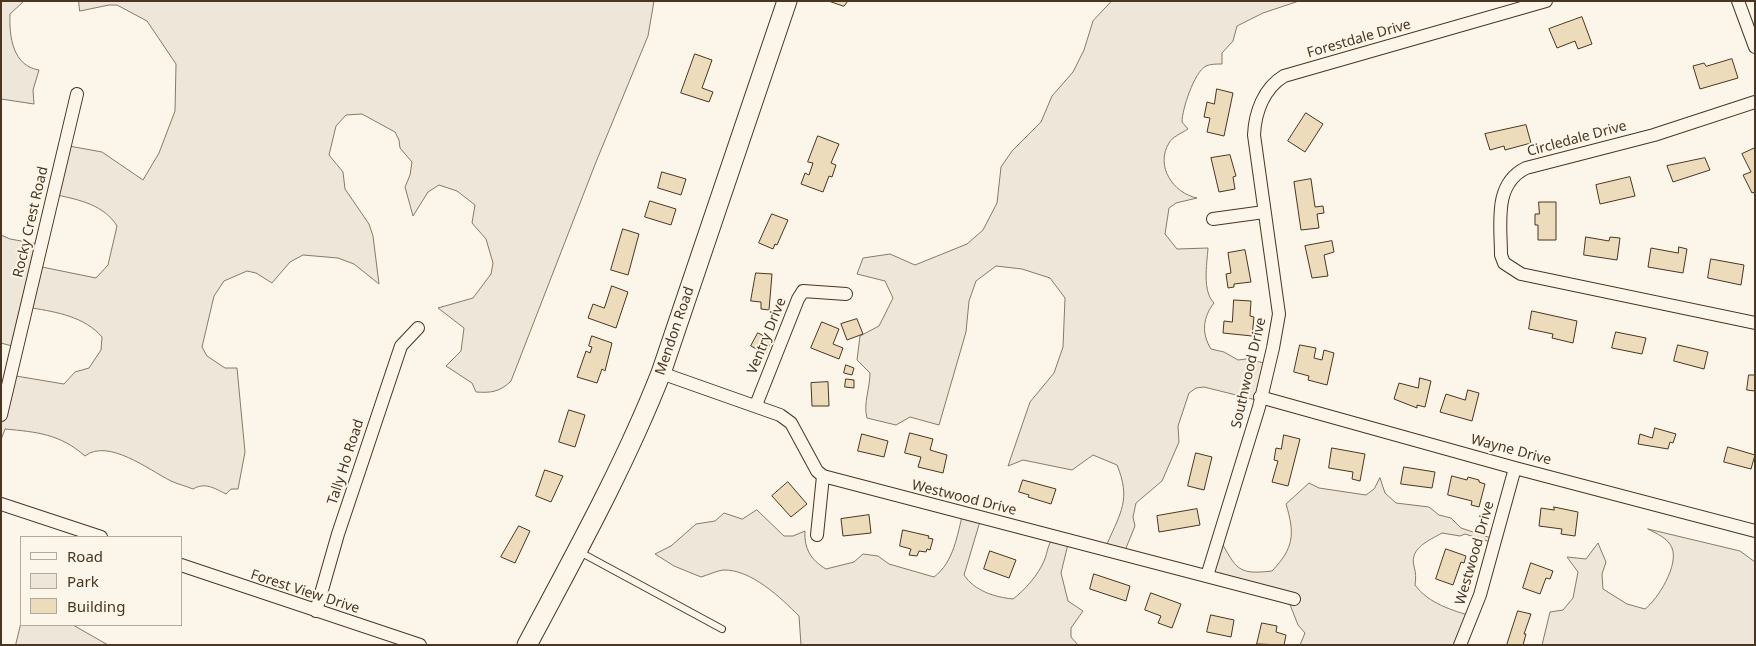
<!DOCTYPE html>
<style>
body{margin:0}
#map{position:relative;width:1756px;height:646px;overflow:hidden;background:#fbf6e9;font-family:"Noto Sans",sans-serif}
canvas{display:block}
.frame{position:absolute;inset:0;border:2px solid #4a3520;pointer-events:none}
.legend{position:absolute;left:20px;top:536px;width:162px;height:90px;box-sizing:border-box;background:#fbf6e9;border:1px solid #b4a999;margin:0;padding:6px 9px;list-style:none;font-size:15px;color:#4a3520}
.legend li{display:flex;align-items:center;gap:10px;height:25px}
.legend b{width:25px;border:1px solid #b4a999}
</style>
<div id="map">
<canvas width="1756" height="646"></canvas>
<div class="frame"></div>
<ul class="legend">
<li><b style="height:6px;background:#fbf6e9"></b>Road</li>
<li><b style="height:14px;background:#ede6d9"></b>Park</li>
<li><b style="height:14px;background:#ecdcbc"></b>Building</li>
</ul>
</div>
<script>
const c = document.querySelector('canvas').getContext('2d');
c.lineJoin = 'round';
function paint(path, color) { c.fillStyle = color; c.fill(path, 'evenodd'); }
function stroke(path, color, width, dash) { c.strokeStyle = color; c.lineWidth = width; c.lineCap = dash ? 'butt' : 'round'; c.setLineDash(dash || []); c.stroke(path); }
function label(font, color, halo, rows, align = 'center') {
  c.font = font + ' "Noto Sans",sans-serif'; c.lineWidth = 4; c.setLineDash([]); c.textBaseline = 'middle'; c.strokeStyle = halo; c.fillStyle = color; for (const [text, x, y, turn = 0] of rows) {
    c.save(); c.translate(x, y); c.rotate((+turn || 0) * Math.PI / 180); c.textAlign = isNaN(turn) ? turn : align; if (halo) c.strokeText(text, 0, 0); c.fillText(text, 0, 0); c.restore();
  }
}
const green = new Path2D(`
 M1 1H24L10 14C9 37 13 66 39 70L33 90 34 104 1 99Z
 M79 1H654L648 36 596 162 511 381C500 392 491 393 476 392L472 383 446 366 461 351 464 328 438 308 473 298 491 274 493 263 486 239 472 223 475 205 457 191 439 185 428 192 413 216 405 187 410 175 412 162 400 148 399 140 395 132 362 114 346 115 336 126 329 155 343 172 345 189 369 224 373 236 379 284 354 264 338 258 303 255 290 262 272 283 256 273 247 271 224 281 214 296 202 347 207 356 225 368H237L245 452 238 489H231L226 494C214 488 205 482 193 489 186 486 177 484 171 481 149 470 108 438 85 456 60 434 37 432 5 429L1 440V401L16 376 64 384 75 372 89 368 101 350 102 337C85 317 57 312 32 308L19 348 1 343V235L10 239 44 245 42 267 96 278 108 265 117 226C104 205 80 200 57 195L69 146 102 152 143 180 159 153 175 111 176 64 147 21 117 5H109L80 11Z
 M1112 1H1299L1263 13 1237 26 1233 41 1222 53V64C1217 64 1210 64 1206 66 1194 72 1182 110 1182 122L1188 129C1182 133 1172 137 1169 143 1155 166 1173 193 1197 198L1176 203 1169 208 1165 234 1177 249 1208 248C1207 264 1202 291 1214 303 1203 317 1201 333 1211 349L1224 352 1238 360 1246 359 1269 364 1260 401 1204 387 1196 388 1189 393 1178 426 1179 442 1162 481 1136 503 1133 517 1135 526 1124 553 1107 544C1121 512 1131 499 1117 465L1093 455 1072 470 1023 460 1008 466 1030 402 1054 373 1063 347 1065 298 1050 278 1022 269 996 266 976 281 969 301 966 332 939 425 910 417 896 425 867 418C863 404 870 388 870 373L857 360 860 336 879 326 893 298 885 281 857 274 863 258 890 254 915 265 967 244 983 230 997 203 1001 167 1012 151 1041 122 1052 96 1073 72 1084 50 1093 21Z
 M1380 478 1385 493 1396 503 1429 507 1439 515 1451 518 1461 528 1497 540 1494 543 1465 534 1460 536 1442 533C1430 540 1409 548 1414 566 1416 574 1416 577 1415 585 1429 604 1452 610 1474 617L1466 645H1300L1305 633 1298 625 1287 597 1211 576 1220 540C1237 569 1237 575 1272 571 1294 548 1295 534 1286 504L1309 483 1319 488 1366 495 1374 489Z
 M757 510 784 536H793L805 531C804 549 811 560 826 569L854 562 863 554 878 556 889 564 934 577C954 562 957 535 963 513L981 518 964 575C975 591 994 597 1013 599 1025 590 1038 575 1044 561 1048 552 1047 544 1055 536L1069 540 1061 573 1068 601 1083 611 1071 628V637L1078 645H801L799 616C781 598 751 569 723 570 716 571 708 575 701 577L674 566 655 554 671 546 696 524 715 521 724 513 742 519Z
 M1648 529 1740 551 1755 562V645H1542L1550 612 1563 610 1573 598 1578 572 1567 557 1586 559 1598 543 1606 562 1602 574 1603 589 1627 604 1645 609C1658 599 1679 565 1672 548 1668 538 1657 534 1648 529Z
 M21 623V625H73L108 645H16Z`);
paint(green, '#ede6d9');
stroke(green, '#887966', 1);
const building = new Path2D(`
 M829 1H848L844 6Z
 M1582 17 1592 44 1578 49 1575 41 1557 48 1549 29Z
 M695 54 712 60 702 88 713 92 709 102 681 93Z
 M1732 59 1738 78 1700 89 1693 66 1704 63 1706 66Z
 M1217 89 1233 93 1224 136 1207 132 1210 118 1204 117 1207 102 1214 104Z
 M1306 113 1323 124 1305 152 1288 141Z
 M1526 125 1531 143 1505 150 1504 146 1490 150 1485 134Z
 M818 136 839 144 831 163 836 165 832 177 829 176 823 192 801 184 805 173 809 175 813 163 808 162Z
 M1755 148V192L1752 193 1743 175 1751 172 1742 154Z
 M1230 155 1236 176 1233 177 1235 189 1219 192 1211 158Z
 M1705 158 1710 170 1673 182 1667 166Z
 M662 172 686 179 681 195 658 188Z
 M1630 177 1635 196 1600 204 1596 185Z
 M1311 179 1315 207 1323 206 1324 213 1317 214 1319 228 1301 230 1294 182Z
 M650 201 676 209 671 225 645 217Z
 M1539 202H1556V240H1538V225H1535V214H1539Z
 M772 214 788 220 777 245 775 244 773 249 759 243Z
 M623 229 639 234 628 275 611 270Z
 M1586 237 1609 241 1610 237 1620 238 1617 260 1584 255Z
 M1332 241 1334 252 1324 255 1328 276 1312 278 1305 246Z
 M1679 247 1687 249 1683 273 1648 267 1651 248 1678 253Z
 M1245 250 1251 282 1234 284V287L1228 288 1226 274 1231 273 1228 253Z
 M1711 259 1744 265 1741 285 1708 278Z
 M756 273 772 274 769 310 761 309V302L751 301Z
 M612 286 628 292 616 328 588 318 593 304 604 308Z
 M1234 300 1251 301 1250 316 1254 317 1252 336 1223 333 1224 321 1232 322Z
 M1532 311 1577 321 1573 343 1552 338 1553 334 1529 329Z
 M857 319 863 334 847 340 841 324Z
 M822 322 839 329 833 344 843 348 839 359 811 348Z
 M1616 332 1646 338 1642 354 1612 348Z
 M758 333 772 340 765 354 751 346Z
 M592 336 612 343 605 371 602 369 597 383 577 377 586 351 590 353 592 347 589 346Z
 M1300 345 1316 348 1314 358 1322 360 1324 350 1334 353 1327 385 1308 380 1309 376 1294 372Z
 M1678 345 1708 352 1704 369 1674 361Z
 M846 365 854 368 852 375 844 373Z
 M1749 375H1755V391L1747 390Z
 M1420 378 1431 381 1425 407 1417 405V408L1394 399 1399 383 1418 388Z
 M846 379 854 380V388L845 387Z
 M828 382 829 406H812L811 383Z
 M1468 390 1479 393 1472 421 1440 412 1446 394 1465 400Z
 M569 410 585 415 575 447 559 442Z
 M1655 428 1676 434 1673 443 1670 442 1668 449 1638 444 1640 434 1652 438Z
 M910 433 933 439 930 450 947 455 943 473 918 467 921 457 905 453Z
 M862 434 888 441 884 457 858 451Z
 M1284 435 1300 439 1288 486 1272 482 1278 461 1274 460 1276 448 1281 449Z
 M1728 447 1755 455 1751 469 1724 462Z
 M1332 448 1365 454 1360 481 1352 479 1353 472 1329 468Z
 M1196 453 1212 457 1204 490 1188 486Z
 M1404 467 1435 472 1432 488 1401 484Z
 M545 470 563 476 551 502 536 496Z
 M1452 476 1467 480 1468 477 1479 480V482L1485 484 1479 507 1471 505 1472 501 1448 495Z
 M1023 480 1056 489 1051 504 1028 497 1029 495 1019 492Z
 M788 482 807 504 791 517 772 496Z
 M1554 507 1578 512 1575 536 1561 534 1562 529 1539 526 1541 508 1554 510Z
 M1197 509 1200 525 1159 532 1157 516Z
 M869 515 871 533 843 536 841 519Z
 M519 526 530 531 515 563 501 557Z
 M903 530 929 536 928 538 933 539 930 550 927 549 926 552 919 551 917 556 909 555 911 549 900 546Z
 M1446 549 1466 556 1464 563 1461 562 1453 585 1436 579Z
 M990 551 1016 560 1009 578 984 569Z
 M1531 563 1553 571 1550 579 1546 578 1540 594 1523 588Z
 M1094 574 1130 586 1126 601 1090 589Z
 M1151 593 1181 604 1172 628 1158 623 1161 616 1145 610Z
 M1518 611 1531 614 1524 634H1526L1523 645H1507Z
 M1211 615 1234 620 1231 637 1207 632Z
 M1262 623 1277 626 1276 632 1286 635 1284 645 1257 644Z`);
paint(building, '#ecdcbc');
stroke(building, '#4a3520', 1);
const service = new Path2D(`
 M578 551 722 629`);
const minor = new Path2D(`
 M1738 1 1755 47
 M1755 102 1654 135 1526 168C1493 184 1501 224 1501 255L1504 263 1521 274 1755 323
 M1213 219 1264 212
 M661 373 780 415 791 423 817 471 823 476 1294 599
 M1260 397 1515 468 1755 531
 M756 405 798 299 803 291 846 294
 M1 415 77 94
 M1 504 101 537
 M817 535 823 476
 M181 565 420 645
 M1207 576 1259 407 1273 348 1279 314 1254 135C1255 112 1264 88 1284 76L1546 1
 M316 611 338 534 401 346 418 328
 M1460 645 1480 595 1515 468`);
const primary = new Path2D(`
 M527 645C575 555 624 467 661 373L787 1`);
stroke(service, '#4a3520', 8);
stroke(minor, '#4a3520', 14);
stroke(primary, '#4a3520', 21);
stroke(service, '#fbf6e9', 6);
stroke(minor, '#fbf6e9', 12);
stroke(primary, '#fbf6e9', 19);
label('14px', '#4a3520', '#fbf6e9', [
 ["Forestdale Drive",1359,39,-16],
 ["Circledale Drive",1577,139,-15],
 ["Rocky Crest Road",31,222,-77],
 ["Mendon Road",675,331,-71],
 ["Ventry Drive",767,336,-68],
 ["Southwood Drive",1249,373,-77],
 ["Wayne Drive",1511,450,15],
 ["Tally Ho Road",346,462,-72],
 ["Westwood Drive",964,498,14],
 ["Westwood Drive",1475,553,-74],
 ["Forest View Drive",305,592,18]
]);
</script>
